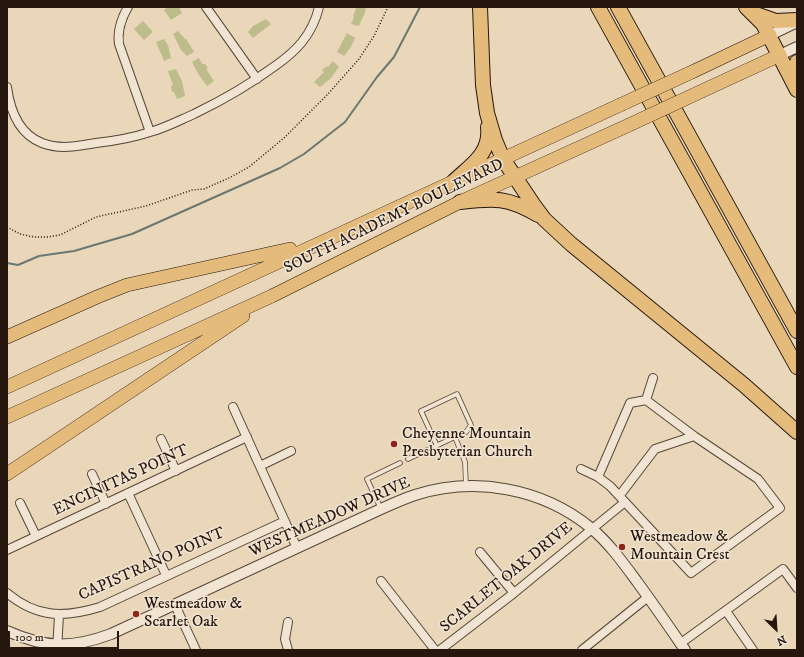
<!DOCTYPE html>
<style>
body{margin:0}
#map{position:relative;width:804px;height:657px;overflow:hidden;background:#ead6b9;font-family:"IM FELL DW Pica",serif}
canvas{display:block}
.frame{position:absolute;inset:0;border:8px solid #25170d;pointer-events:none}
.north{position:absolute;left:756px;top:609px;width:40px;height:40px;-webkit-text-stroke:3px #f1e4d2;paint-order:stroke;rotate:155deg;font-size:11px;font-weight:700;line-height:16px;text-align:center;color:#25170d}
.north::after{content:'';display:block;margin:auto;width:14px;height:18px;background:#25170d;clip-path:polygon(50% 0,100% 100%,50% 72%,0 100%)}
.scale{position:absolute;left:8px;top:631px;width:111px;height:18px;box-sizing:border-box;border:2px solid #25170d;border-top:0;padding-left:5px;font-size:12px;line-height:14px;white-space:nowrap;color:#25170d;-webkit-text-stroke:3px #f1e4d2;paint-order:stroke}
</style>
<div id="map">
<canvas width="804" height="657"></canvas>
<div class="frame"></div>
<div class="north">N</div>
<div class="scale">100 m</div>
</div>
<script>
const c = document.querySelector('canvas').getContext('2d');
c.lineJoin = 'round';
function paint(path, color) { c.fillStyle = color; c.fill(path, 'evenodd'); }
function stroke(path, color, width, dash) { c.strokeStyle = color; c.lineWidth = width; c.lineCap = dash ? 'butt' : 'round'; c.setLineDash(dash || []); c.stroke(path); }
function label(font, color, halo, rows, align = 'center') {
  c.font = font + ' "IM FELL DW Pica",serif'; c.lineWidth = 3; c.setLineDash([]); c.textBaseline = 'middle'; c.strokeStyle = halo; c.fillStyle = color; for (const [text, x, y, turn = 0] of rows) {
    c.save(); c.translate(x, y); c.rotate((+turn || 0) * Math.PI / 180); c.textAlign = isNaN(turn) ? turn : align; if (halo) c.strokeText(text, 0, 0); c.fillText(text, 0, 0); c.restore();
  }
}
paint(new Path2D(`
 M168 7H179L182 13 171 20 164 10Z
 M355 7H366L365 12 359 26 351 24 354 17 353 16 356 9Z
 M266 19 271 24 253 38 248 32 253 26Z
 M143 21 153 32 144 40 134 29Z
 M178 31 185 39H186L194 52 187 56 181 50 173 34Z
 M347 33 355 38 351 47 344 56 337 52Z
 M164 39 168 45 171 58 164 61 156 42Z
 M199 58 202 64H205L208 68 206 69 214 81 207 86 199 75 192 62Z
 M333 61 339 67 330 79 320 87 314 82 324 72 322 70 327 66 328 67Z
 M176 69 182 81 185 96 177 99 174 92H172L171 86 173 85 168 71Z`), '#bdbc8b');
stroke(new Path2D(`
 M7 263 18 265 39 256 74 251 132 234 280 168 304 154 345 122 377 77 394 57 420 7`), '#6a7871', 2);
const service = new Path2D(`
 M437 446 421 411 457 394 471 425 466 432 455 437
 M408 459 455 437 465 462 466 486
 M381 509 367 479 400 463`);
const minor = new Path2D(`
 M128 7C121 19 117 30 119 44L150 132
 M206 7 257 79
 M7 87C10 110 19 134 42 143 60 150 79 146 96 143 114 141 132 138 150 132 165 128 180 120 194 114 223 100 249 85 275 66 285 59 294 52 302 42 310 32 316 20 319 7
 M646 400 653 378
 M233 407 297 548
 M161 439 176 471
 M260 466 291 451
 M581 469 598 477 610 486 691 573 780 508 758 479 694 436 646 400 630 403 598 477
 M92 474 106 504
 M128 493 166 575
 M620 495 655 449 694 436
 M20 503 36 536
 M7 550 247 437
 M480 552 514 593
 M381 581 435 650
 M7 593C37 618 64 618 100 607L285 521
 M175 605 196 650
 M726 611 753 650
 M288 622 285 639 288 650
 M681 643 783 569 797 588
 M57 650 59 615
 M440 650 514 593 625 502
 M582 650 648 597`);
const tertiary = new Path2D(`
 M770 35 797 22
 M780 55 797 47
 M7 631C45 648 71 649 111 634L381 509C392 504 403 499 415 495 475 476 542 488 591 528 610 544 624 564 638 583 654 605 670 628 685 650`);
const trunk = new Path2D(`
 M692 72 770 35
 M702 91 780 55
 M7 337 97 297 127 285 290 249
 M7 387 620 105
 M7 417 272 296 460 202 629 125
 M7 474 243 316`);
const motorway = new Path2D(`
 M480 7 483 85 487 113 495 140 503 159 533 204 544 219 571 244 744 385 797 432
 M598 7 797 367
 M618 7 797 331
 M746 7 763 24 797 90
 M756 14 776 21 797 20
 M796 83 795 71 797 62
 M453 182C471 165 491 154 488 127
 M460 202C494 198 508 197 538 215`);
stroke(service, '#564738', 5.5);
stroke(minor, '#564738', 10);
stroke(tertiary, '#564738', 12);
stroke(trunk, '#25170d', 14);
stroke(motorway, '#25170d', 16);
stroke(new Path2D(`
 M7 227 20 234 34 237H47L60 235 96 217 146 206 192 190 204 189 229 178 249 167 284 138 327 95 359 59 374 36 388 7`), '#25170d', 1.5, [1, 2]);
stroke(service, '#f1e4d2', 4);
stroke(minor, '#f1e4d2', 8);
stroke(tertiary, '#f1e4d2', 10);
stroke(trunk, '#e5bb7c', 13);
stroke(motorway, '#e5bb7c', 14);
const trunkBridge = new Path2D(`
 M620 105 692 72
 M629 125 702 91`);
stroke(trunkBridge, '#25170d', 14, []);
stroke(trunkBridge, '#e5bb7c', 13);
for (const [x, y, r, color] of [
 [394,444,4,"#8f2418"],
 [622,547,4,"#8f2418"],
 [136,614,4,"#8f2418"]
]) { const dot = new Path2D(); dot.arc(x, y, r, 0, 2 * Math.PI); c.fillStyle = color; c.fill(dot); stroke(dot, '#f1e4d2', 1.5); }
label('16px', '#25170d', '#f1e4d2', [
 ["SOUTH ACADEMY BOULEVARD",394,217,-26],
 ["ENCINITAS POINT",121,481,-25],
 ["WESTMEADOW DRIVE",330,518,-24],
 ["CAPISTRANO POINT",152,565,-24],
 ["SCARLET OAK DRIVE",507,578,-39]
]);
label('16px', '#25170d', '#f1e4d2', [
 ["Cheyenne Mountain",402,435],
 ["Presbyterian Church",402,453],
 ["Westmeadow &",630,538],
 ["Mountain Crest",630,556],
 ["Westmeadow &",144,605],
 ["Scarlet Oak",144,623]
], 'left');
</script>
